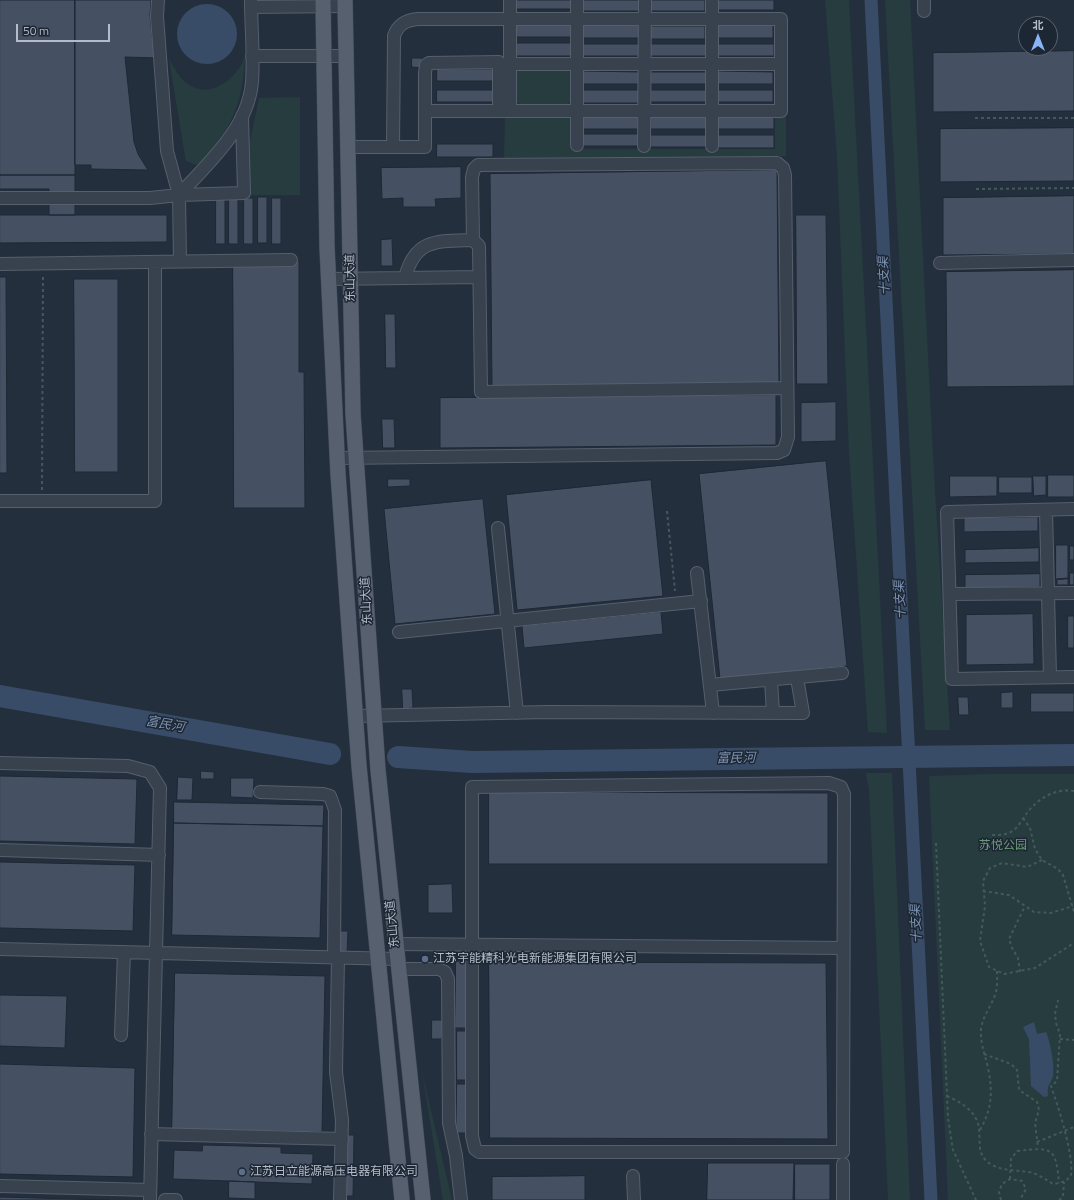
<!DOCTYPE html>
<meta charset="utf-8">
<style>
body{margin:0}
#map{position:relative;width:1074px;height:1200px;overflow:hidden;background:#242f3e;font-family:"Titillium Web","Noto Sans SC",sans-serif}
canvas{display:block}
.north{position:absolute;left:1018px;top:16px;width:40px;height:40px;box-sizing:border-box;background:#1d2633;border:1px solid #59626f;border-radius:50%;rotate:0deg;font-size:11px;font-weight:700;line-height:16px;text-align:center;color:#b4bcc9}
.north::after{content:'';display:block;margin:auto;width:14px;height:18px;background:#8ab4f8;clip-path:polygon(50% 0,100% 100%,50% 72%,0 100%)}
.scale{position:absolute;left:16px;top:24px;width:94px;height:18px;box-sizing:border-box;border:2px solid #b4bcc9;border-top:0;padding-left:5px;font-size:12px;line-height:14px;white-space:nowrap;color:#b4bcc9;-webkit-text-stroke:3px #1d2633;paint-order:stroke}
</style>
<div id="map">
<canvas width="1074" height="1200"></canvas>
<div class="north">北</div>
<div class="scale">50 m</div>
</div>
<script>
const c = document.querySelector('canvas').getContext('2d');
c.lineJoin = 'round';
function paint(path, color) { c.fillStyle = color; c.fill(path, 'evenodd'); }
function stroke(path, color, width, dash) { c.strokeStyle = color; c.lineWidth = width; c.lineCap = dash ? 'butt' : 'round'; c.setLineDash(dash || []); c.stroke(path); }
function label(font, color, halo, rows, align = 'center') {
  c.font = font + ' "Titillium Web","Noto Sans SC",sans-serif'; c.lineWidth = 3; c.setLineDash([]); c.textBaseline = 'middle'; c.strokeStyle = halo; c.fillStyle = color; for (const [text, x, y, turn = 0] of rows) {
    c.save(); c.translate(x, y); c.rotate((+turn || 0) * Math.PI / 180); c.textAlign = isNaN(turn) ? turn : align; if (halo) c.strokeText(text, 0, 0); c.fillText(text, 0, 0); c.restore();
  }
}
paint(new Path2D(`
 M825 0H849L887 733 868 732 849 453 837 157Z
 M885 0H910L934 474 950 730H925Z
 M246 39C245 81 241 113 214 148 209 154 204 162 196 165L186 161 185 156 169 59C174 67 178 76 185 82 206 100 233 83 243 61 246 54 246 47 246 39Z
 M565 69 571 72 572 100 568 104H520L514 101 515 72 518 70Z
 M300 97V195H248L247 156 259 98Z
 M505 114 567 115 572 120 573 149H775V116H786V156L504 158Z
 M866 773H892L910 1200H888L869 790Z
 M990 774H1074V1200H948L929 776Z
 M422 1072 452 1200H443Z`), '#263c3f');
paint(new Path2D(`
 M177 34a30 30 0 1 1 60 0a30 30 0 1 1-60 0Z
 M1034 1022 1037 1034 1046 1032C1050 1041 1055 1066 1053 1076 1050 1086 1047 1084 1048 1096L1044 1097 1031 1086 1029 1039 1023 1027Z`), '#394c67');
stroke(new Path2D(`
 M871 0 931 1200`), '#394c67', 13);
stroke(new Path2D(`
 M0 696 330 754
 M398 757 472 762 1074 755`), '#394c67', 22);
const building = new Path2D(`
 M0 0H75V175H0Z
 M75 0H151L150 15 152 37 159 58 125 57 134 142 138 154 148 170 91 169V165H75Z
 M516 0H571V9H516Z
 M583 0H639V11H583Z
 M650 0H705V11H650Z
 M718 0H774V10H718Z
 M515 25H571V37H515Z
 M583 25H639V38H583Z
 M718 25H773V38H718Z
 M650 26H705V39H650Z
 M515 43H571V56H515Z
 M583 44H639V56H583Z
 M650 44H706V56H650Z
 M718 44H774V56H718Z
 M1074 51V111L933 112V53Z
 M412 58H422V68L412 67Z
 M437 69H493V81H437Z
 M583 71 639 72V84H583Z
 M718 71 773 72V84H717Z
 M651 72H707V84H651Z
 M437 90H493V102H437Z
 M583 90H639V103H583Z
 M651 90H707V102H651Z
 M718 90H773V102H718Z
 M582 116 638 117V129H582Z
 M651 117H706V129H651Z
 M718 117H774V129H718Z
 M1074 128V181L940 182V129Z
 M583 134H639L638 146H583Z
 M651 135H706V147H651Z
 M718 135H774V148H718Z
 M437 144H493V157H437Z
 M461 167V198L435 199 436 207H403V198L382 199 381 168Z
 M777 170 779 384 492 387 490 174Z
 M0 175H75V215H49V189H0Z
 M1074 196V254L943 255V198Z
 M258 197H267V243H258Z
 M216 198H225V244H216Z
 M229 198H238V244H229Z
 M244 198H253V244H244Z
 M272 198H281V244H272Z
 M0 215H167V242L0 243Z
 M796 215H826L828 384H797Z
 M392 239 393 266H381V240Z
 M233 261H299V372H304L305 508H234Z
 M1074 270V386L947 387 946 272Z
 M0 277H6L7 473H0Z
 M74 279H118V472H75Z
 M385 314H395L396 368H386Z
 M776 395V445L440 448V398Z
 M836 402V441L801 442V403Z
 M382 419H394L395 448H383Z
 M826 461 847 666 720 679 699 474Z
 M1048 475H1074V497H1048Z
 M950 476H997V496L950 497Z
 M1033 476H1046V495L1034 496Z
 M999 477H1032V493H999Z
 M388 479H410V486L388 487Z
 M651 480 663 596 517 610 506 495Z
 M483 499 495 614 395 624 384 509Z
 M1038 517V531L964 532V518Z
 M1056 545H1068V578L1056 579Z
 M1070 546H1074V560H1070Z
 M1039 548V562L965 563V550Z
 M1070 573H1074V585H1070Z
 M1040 574V587L965 588V575Z
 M1068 579V585H1057V580Z
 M661 612 663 634 524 648 522 626Z
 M1033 614 1034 664 966 665V615Z
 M1068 616H1074V648H1068Z
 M402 689H412L413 708 403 709Z
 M1013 692V708H1001V693Z
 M1031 693H1074V712H1031Z
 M958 697H968L969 715H959Z
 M201 771 214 772V779H201Z
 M0 776 137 779 135 844 0 841Z
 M178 777 193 778 192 800H177Z
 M231 778H254L253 798 231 797Z
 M489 792 828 793V864H489Z
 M174 802 324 805 323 826 174 823Z
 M174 823 323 826 320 938 172 935Z
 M0 862 135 865 133 931 0 928Z
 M452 884 453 913H428V885Z
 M339 931H348L347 952H339Z
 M456 961H468V1028H455Z
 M489 962 826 963 828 1139 490 1138Z
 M175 973 325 976 322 1132 172 1129Z
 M0 995 67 996 65 1048 0 1046Z
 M432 1020H443L442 1039H432Z
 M457 1031H468V1080H457Z
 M0 1064 135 1068 133 1177 0 1174Z
 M457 1084H468V1133H456Z
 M345 1135H354L353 1196H344Z
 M203 1145 281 1147V1153L313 1154 312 1184 173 1179 174 1150 202 1151Z
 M708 1163H794L793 1200H707Z
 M795 1164H830V1200H795Z
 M585 1176V1200H492V1177Z
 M229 1181 255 1182V1199L229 1198Z
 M0 1197 110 1200H0Z`);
paint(building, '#455162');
stroke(building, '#1f2835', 1);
const minor = new Path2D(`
 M577 0V145
 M712 0V146
 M924 0V11
 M251 7 345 6
 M252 56H346
 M510 64H781
 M510 111V0
 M644 146 645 0
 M348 147H425V73L426 65 429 63 499 62V111
 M393 147 394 36C398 24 406 20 418 19H781V111H425
 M179 195 244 193 242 116
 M0 198H150L179 195 167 151 157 16 158 0
 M180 261 179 195C208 163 248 129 252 82 254 55 251 27 251 0
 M940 263 1074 260
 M0 264 291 260
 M405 278C415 238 438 241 473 240
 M329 279 479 277
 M338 458 777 453 784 450 788 437 785 175 783 168 777 163 478 165 474 169 472 177 473 240 479 246 481 392 787 388
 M0 501H155V262
 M1074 509 947 512 952 679 1074 677
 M1046 510 1050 677
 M498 528 517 713
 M697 573 713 713
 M950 594 1074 593
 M399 632 701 601
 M771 680 773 713
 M710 685 842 673
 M355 716 548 712 803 713 797 678
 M0 763 128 766 150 772 160 788 150 1200
 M829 783 841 787 844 794 843 1152H479L475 1149 472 1136V787Z
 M260 792 323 794 330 796 335 810 334 958
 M0 850 159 855
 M395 944 843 948
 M0 949 397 959
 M338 958 336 1072 342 1120 340 1200
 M398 969H439L445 972 448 979 449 1123 456 1156 461 1200
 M121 1035 124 952
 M151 1134 342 1139
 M843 1164V1200
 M633 1176 634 1200
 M0 1186 150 1190
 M165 1200H176`);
const major = new Path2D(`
 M323 0 327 247 338 474 359 766 402 1200
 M345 0 353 414 378 770 423 1200`);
stroke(minor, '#565f6c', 14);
stroke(major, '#414a57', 16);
stroke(new Path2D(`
 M975 118H1074
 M976 189 1074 188
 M42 490 43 275
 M667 511 675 591
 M1023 818 1030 828 1035 849 1042 860 1058 869 1063 875 1074 912
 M992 835C1000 835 1007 835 1014 830 1019 826 1023 818 1027 813 1038 798 1056 788 1074 791
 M936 843 948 1118 953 1150 976 1200
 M1042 860 1027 867 1002 863 990 868 983 881 985 906 980 941 989 967 1004 974 1035 968 1074 943
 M983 891 1009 895 1034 912 1051 913 1073 906
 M1020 972 1018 958 1012 948 1009 939 1025 906
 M1060 1039 1074 1040
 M984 1054 1011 1064 1017 1070 1019 1090 1037 1102 1039 1110 1035 1123 1038 1148
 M947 1096C958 1101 972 1108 977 1121 983 1135 974 1153 989 1163 1001 1171 1015 1170 1028 1172 1037 1173 1045 1179 1053 1184 1060 1183 1067 1182 1071 1175 1074 1155 1058 1106 1051 1086L1057 1081 1060 1034 1056 1023 1055 1014 1058 1000
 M980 1130C992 1109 993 1092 988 1068 985 1054 980 1043 981 1029 983 1015 991 1007 995 995 998 987 997 979 997 971
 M1037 1142 1074 1127
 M1010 1179 1011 1159 1017 1151C1052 1147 1056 1147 1059 1183
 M1001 1200 999 1192 1002 1184 1010 1179 1022 1181 1026 1189 1020 1200
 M1059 1200 1063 1197 1064 1182`), '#44595c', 2, [3, 3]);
stroke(minor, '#38414e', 12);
stroke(major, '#56606e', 15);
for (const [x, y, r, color] of [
 [425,959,4,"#5c6f8a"],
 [242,1172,4,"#5c6f8a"]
]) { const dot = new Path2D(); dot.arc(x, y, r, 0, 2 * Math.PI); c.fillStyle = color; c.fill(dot); stroke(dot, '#1d2633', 1.5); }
label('12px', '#b4bcc9', '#1d2633', [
 ["东山大道",351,278,-91],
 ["东山大道",367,601,-93],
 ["东山大道",393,924,-96]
]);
label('12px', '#6b9a76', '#1d2633', [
 ["苏悦公园",1003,846]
]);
label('12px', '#b4bcc9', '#1d2633', [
 ["江苏宇能精科光电新能源集团有限公司",433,959],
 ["江苏日立能源高压电器有限公司",250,1172]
], 'left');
label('italic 13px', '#7c92b1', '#1d2633', [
 ["十支渠",885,276,-93],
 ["十支渠",901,600,-93],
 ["富民河",165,725,10],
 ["富民河",736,759,-1],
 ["十支渠",917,924,-93]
]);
</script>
